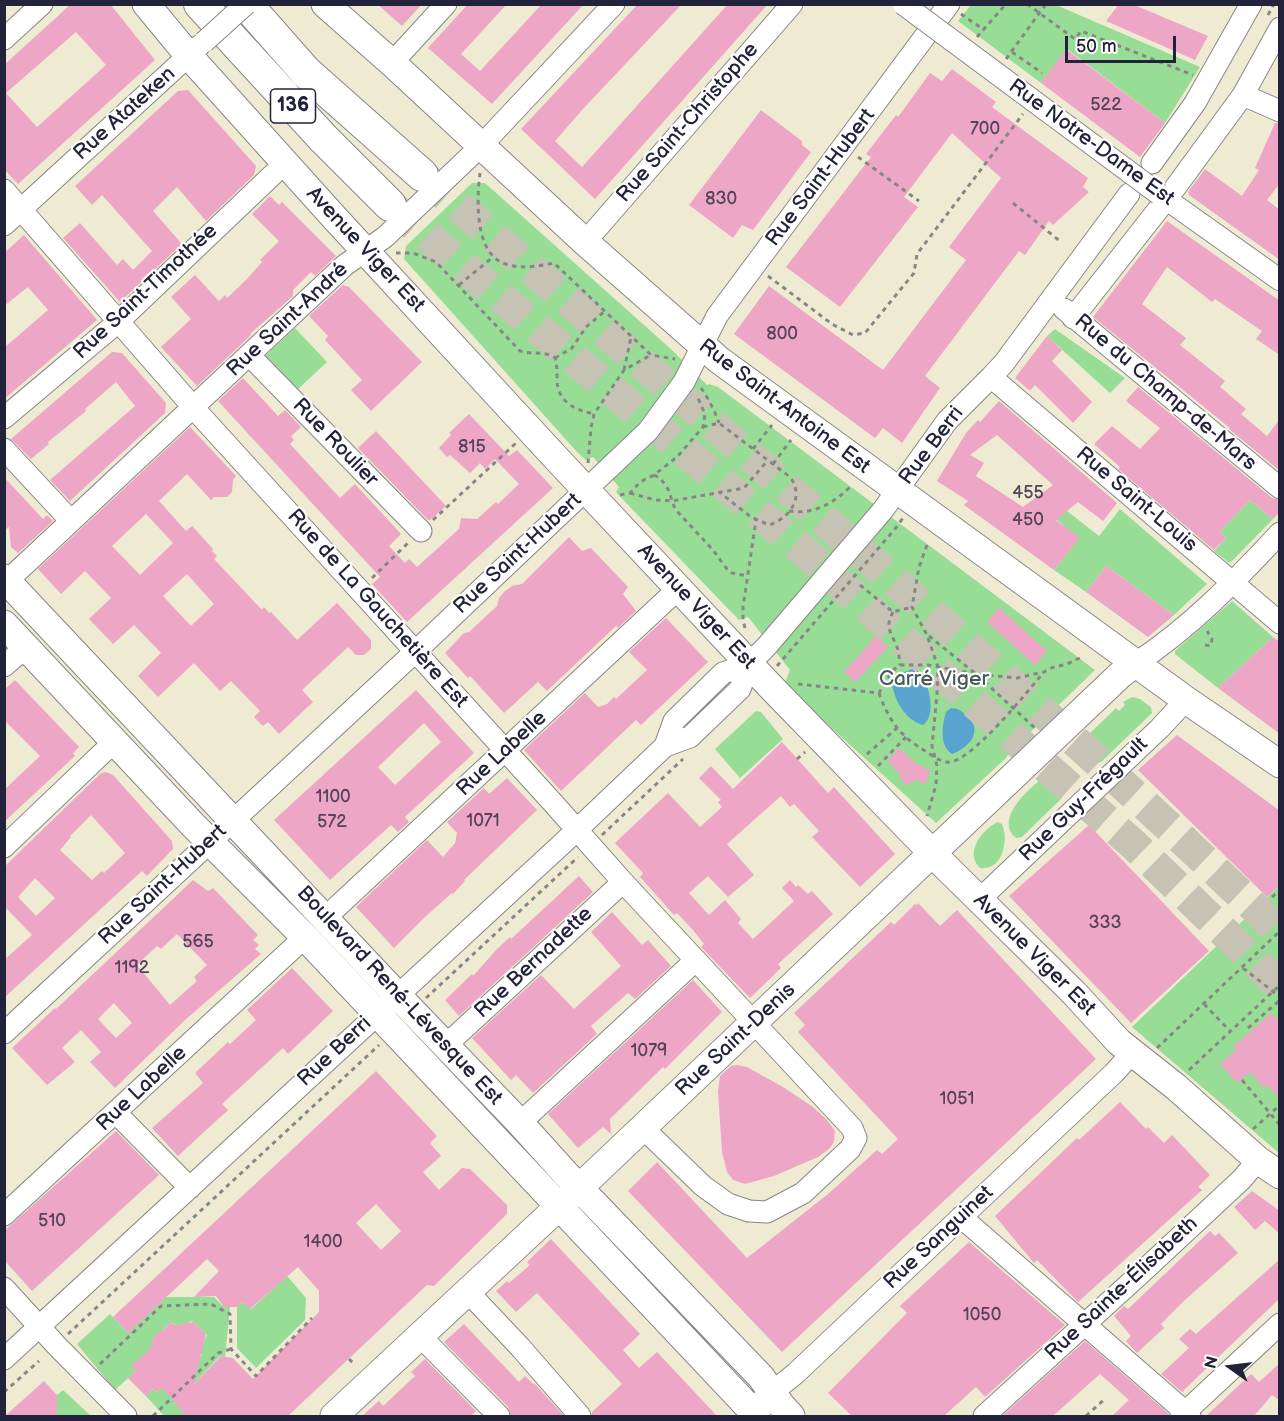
<!DOCTYPE html>
<meta charset="utf-8">
<style>
body{margin:0}
#map{position:relative;width:1284px;height:1421px;overflow:hidden;background:#efebd3;font-family:"Balsamiq Sans",sans-serif}
canvas{display:block}
.frame{position:absolute;inset:0;border:6px solid #22223b;pointer-events:none}
.north{position:absolute;left:1200px;top:1337px;width:60px;height:60px;-webkit-text-stroke:4px #fff;paint-order:stroke;rotate:284deg;font-size:16px;font-weight:700;line-height:24px;text-align:center;color:#22223b}
.north::after{content:'';display:block;margin:auto;width:21px;height:27px;background:#22223b;clip-path:polygon(50% 0,100% 100%,50% 72%,0 100%)}
.scale{position:absolute;left:1065px;top:36px;width:111px;height:27px;box-sizing:border-box;border:3px solid #22223b;border-top:0;padding-left:8px;font-size:18px;line-height:21px;white-space:nowrap;color:#22223b;-webkit-text-stroke:4px #fff;paint-order:stroke}
</style>
<div id="map">
<canvas width="1284" height="1421"></canvas>
<div class="frame"></div>
<div class="north">N</div>
<div class="scale">50 m</div>
</div>
<script>
const c = document.querySelector('canvas').getContext('2d');
c.lineJoin = 'round';
function paint(path, color) { c.fillStyle = color; c.fill(path, 'evenodd'); }
function stroke(path, color, width, dash) { c.strokeStyle = color; c.lineWidth = width; c.lineCap = dash ? 'butt' : 'round'; c.setLineDash(dash || []); c.stroke(path); }
function label(font, color, halo, rows, align = 'center') {
  c.font = font + ' "Balsamiq Sans",sans-serif'; c.lineWidth = 4.5; c.setLineDash([]); c.textBaseline = 'middle'; c.strokeStyle = halo; c.fillStyle = color; for (const [text, x, y, turn = 0] of rows) {
    c.save(); c.translate(x, y); c.rotate((+turn || 0) * Math.PI / 180); c.textAlign = isNaN(turn) ? turn : align; if (halo) c.strokeText(text, 0, 0); c.fillText(text, 0, 0); c.restore();
  }
}
paint(new Path2D(`
 M971 5H1056L1200 67 1165 123 1067 49 1041 83 958 21Z
 M472 183H485L672 350 707 385 709 384 718 387 1095 670 1010 752 1006 758 936 823 784 685 790 670 748 617 739 620 629 506 616 492 619 487 593 457 586 460 578 453 404 259 406 246Z
 M295 328 327 362 297 390 265 356Z
 M1055 329 1125 378 1110 393 1047 336Z
 M1250 500 1273 519 1231 562H1228L1214 551 1226 538 1220 531Z
 M1120 509 1207 584 1174 615 1106 566 1086 592 1054 570 1079 538 1056 519 1067 511 1099 536Z
 M1232 601 1273 637 1218 688 1175 654V651Z
 M1132 697 1140 699 1151 707 1152 713 1101 762 1095 763 1079 748V744L1116 708 1119 711 1125 705 1123 702Z
 M756 711 761 712 783 739 740 778 715 749Z
 M1043 778 1061 794 1062 798 1022 837 1016 838C994 820 1028 789 1043 778Z
 M998 822 1002 824C1009 840 1003 871 980 868 964 853 982 829 998 822Z
 M1279 886V1153L1132 1027Z
 M287 1276 306 1298 305 1320 256 1368 237 1348V1307L243 1302 251 1309Z
 M166 1297H214L224 1307H230L225 1357 220 1356 176 1403 183 1412V1416H164L146 1396 153 1389 157 1392 179 1372 195 1363 202 1355 199 1351 207 1335 192 1321 188 1323 176 1325 171 1322 163 1330 166 1334H156L152 1340V1347L132 1366 136 1371 115 1390 77 1344 110 1314 127 1332Z
 M63 1390 91 1416H57V1395Z`), '#98dd95');
paint(new Path2D(`
 M913 669 921 673C929 686 937 715 923 725 905 720 895 701 892 684L898 674Z
 M951 708C958 708 962 711 967 716 984 731 969 748 952 754 939 745 942 725 946 712Z`), '#59a3d0');
paint(new Path2D(`
 M71 4H110L155 60 18 184 4 169V65ZM76 32 106 65 37 127 6 93Z
 M377 4H422L402 26Z
 M468 4H507L461 54 480 71 542 4H584L492 104 428 48Z
 M638 4H682L583 109 555 141 582 167 728 4H768L595 199 521 129Z
 M1119 4H1132L1208 36 1195 60 1106 21Z
 M1066 49 1165 123 1140 157 1041 83Z
 M952 69 996 102 992 107 1088 178 1083 187 1089 192 1053 225 1049 221 1025 255 1019 251 925 376 940 388 902 443 883 428 875 438 734 334 769 286 883 370 966 260 949 247 1001 178 952 133 904 197 918 207 840 307 786 267 871 157 866 154 896 115 898 117 930 73 942 81Z
 M188 90 256 166 254 175 206 221 177 187 153 211 182 244 120 302 63 238 80 223 117 265 123 259 133 270 152 251 102 195 92 205 75 186 178 91Z
 M761 110 802 141V145L811 152 753 230 742 225 733 238 689 205Z
 M1275 123H1280V183L1267 200 1280 210V260L1189 195 1188 192 1205 169 1242 196 1259 170 1255 168Z
 M270 196 279 205 282 202 336 256 315 276 311 272 293 290V296L250 334 251 335 197 386 161 347 191 319 171 297 195 275 219 301 225 295 227 298 246 280 262 262 260 260 279 241 252 214Z
 M1167 221 1280 301V355L1256 339 1262 331 1215 299 1212 302 1167 267 1142 304 1186 338 1180 345 1225 381 1220 387 1246 409 1241 414 1267 436 1280 419V471L1229 429 1230 428 1093 317Z
 M24 235 97 320 4 399V348L48 310 28 287 4 306V253Z
 M343 285 349 287 422 362 371 411 351 390 362 380 325 340 328 336 310 317V315Z
 M1047 336 1062 350 1052 361 1092 402 1073 423 1035 385 1030 391 1015 378Z
 M112 352 122 353 166 403 165 413 70 501 50 480 135 406 116 382 85 409 86 411 48 442 49 444 31 459 11 439Z
 M243 378 278 416 285 410 301 427 291 436 294 440 290 444 340 498 355 484 401 534 389 546 405 563 409 559 417 567 459 529 461 518 477 519 496 502 498 504 519 484 495 459 485 469 480 463 470 473 450 455 447 457 439 448 451 435 449 433 469 414 509 456 517 450 553 488 407 622 372 584 380 577 218 401Z
 M1138 387 1272 498 1280 500V512L1273 519 1250 500 1220 531 1226 538 1214 550 1118 469 1120 467 1094 444 1112 426 1140 449 1160 428 1126 401Z
 M999 401 1117 503 1103 521 1078 502 1056 520 1080 537 1054 570 964 505 968 501 937 481 966 433 978 420 980 422ZM997 435 1053 485 1023 507 976 476 984 463 970 455Z
 M190 427 236 476 233 480 232 492 227 497H214L211 500 187 474 159 501 186 531 192 526 213 549 212 551 217 556 214 559 262 610 264 607 269 613 271 612 297 640 337 603 371 640V649L364 655H356L348 647 302 690 313 702 279 734 268 722 263 726 254 717 260 711 231 681 220 691 194 663 158 697 138 676 161 653 134 625 113 644 89 619 111 598 85 571 61 594 38 569ZM146 514 173 543 140 575 112 546ZM187 574 214 604 191 626 163 596Z
 M376 431 446 506 430 520H428L358 448Z
 M4 477 43 519 47 515 53 521 18 553 11 547 9 527 4 531Z
 M569 537 582 551 591 548 628 587 623 594 636 611 618 628 616 626 547 691 538 682 504 713 470 676 468 678 445 653 464 633 469 632 497 606 499 598 505 591 512 586 522 584Z
 M1106 566 1174 615 1148 637 1086 592Z
 M999 608 1047 651 1035 665 987 622Z
 M666 618 708 662 641 725 636 720 561 791 524 750 585 693 598 707 607 704 614 697 616 699 647 670 629 652Z
 M876 636 888 647 855 682 844 672Z
 M1273 637 1280 642V734L1218 688Z
 M15 680 79 747 73 753 75 756 4 822V790L40 756 4 720V690Z
 M416 690 474 753 405 817 409 822 398 832 391 825 330 880 274 820ZM424 723 441 742 395 785 378 767Z
 M1177 735 1280 811V885L1267 897 1138 770Z
 M782 742 828 793 834 787 895 854 860 887 812 837 819 831 794 804 790 807 781 796 727 844 754 875 728 897 708 876 689 893 709 915 725 900 741 919 738 923 753 939 794 901 782 888 790 880 796 887 798 885 808 894 812 891 833 914 778 964 781 968 750 998 701 947 704 944 693 930 677 913 674 915 640 877 643 873 615 843 668 793 700 827 722 807 718 802 721 800 699 778 711 766 733 789Z
 M899 748 917 764 931 771 925 784 917 780 904 785 899 773 887 761Z
 M106 772 113 775 172 841 173 849 147 876 142 871 4 998V960L32 935 4 906V867L101 773ZM91 815 125 853 104 873 102 871 92 880 60 850 71 837 70 836ZM35 878 55 898 36 916 18 897Z
 M507 778 537 810 464 880 465 881 453 894 452 893 425 917 394 948 356 907 427 840 443 857 455 843 457 833 447 822 484 788 489 794Z
 M1089 825 1209 951 1131 1023 1009 896Z
 M579 876 593 892 459 1016 445 1000 472 974 473 976 497 949 510 937 511 939Z
 M193 880 208 891 213 888 258 935 253 940 259 945 255 949 261 954 185 1020 115 1088 90 1062 101 1052 81 1030 62 1048 75 1062 47 1085 12 1048 55 1008 56 1009ZM177 934 207 965 194 977 197 981 170 1005 137 965 157 946 161 949ZM114 1003 132 1023 116 1038 98 1019Z
 M918 903 940 926 957 910 1096 1059 782 1352 628 1191 657 1162 747 1258 828 1194 877 1150 882 1154 898 1139 798 1032 805 1025 794 1013 891 922 894 925 915 904 917 905Z
 M612 912 642 945 648 940 671 966 635 999 628 993 591 1026 597 1034 533 1093 516 1075 511 1080 472 1038 541 975 574 1009 621 966 591 932Z
 M292 968 333 1011 288 1054 283 1048 222 1104 228 1110 178 1156 152 1128 203 1083 195 1073 228 1042 230 1044 256 1020 247 1010Z
 M693 980 722 1012 665 1069 663 1067 610 1119 611 1134 603 1127 578 1148 548 1114Z
 M1271 1013 1280 1023V1099L1267 1085 1264 1088 1250 1072 1237 1083 1220 1064 1236 1050 1233 1047Z
 M737 1065 747 1067 783 1087 813 1107 827 1120 835 1131 834 1142 829 1149 818 1157 774 1176 745 1184 733 1180 727 1172 722 1152 718 1092 720 1076 731 1066Z
 M376 1071 437 1136 430 1143 441 1156 423 1172 439 1190 462 1168 470 1169 507 1205V1214L434 1286 427 1285 288 1416H183V1412L162 1388 157 1392 153 1389 146 1396 128 1378 136 1371 131 1366 151 1348 152 1340 155 1335 162 1331 171 1322 175 1325 193 1322 206 1334 194 1384 221 1356 233 1358 253 1379 319 1312V1291L298 1267 250 1309 243 1302 237 1307H224L216 1296 194 1297 219 1271 207 1259 128 1333 113 1317ZM376 1204 401 1231 381 1250 356 1223Z
 M1120 1102 1146 1129 1148 1127 1164 1143 1172 1135 1210 1175 1198 1187 1202 1190 1078 1302 1037 1260 1034 1263 995 1216 1077 1138 1079 1140Z
 M116 1131 159 1175 32 1291 4 1260V1231Z
 M1252 1191 1280 1211V1234L1265 1221 1255 1230 1234 1207Z
 M1210 1231 1215 1236 1219 1233 1238 1253 1186 1299 1161 1324 1164 1328 1137 1353 1126 1341 1131 1336 1114 1316 1124 1306 1128 1309Z
 M551 1239 640 1334 623 1350 639 1368 657 1352 717 1416H592V1412L622 1384 537 1293 516 1312 496 1291 507 1281 509 1283 530 1265 527 1262Z
 M969 1242 1065 1325 985 1397 976 1387 944 1416H852L828 1393 907 1313 900 1306Z
 M1280 1259V1298L1182 1392 1161 1374 1189 1348 1179 1339 1190 1329 1196 1334Z
 M464 1324 519 1382 525 1376 533 1384 534 1383 564 1416H511L508 1407 444 1342Z
 M1085 1341 1169 1414V1416H1112L1129 1400 1100 1374 1053 1416H1002Z
 M425 1359 476 1411 471 1416H362L379 1401 383 1406 415 1376 411 1372Z
 M1280 1363V1401L1272 1395 1254 1416H1206L1251 1374 1259 1382Z
 M44 1381 57 1395V1416H5Z`), '#eda6c5');
stroke(new Path2D(`
 M422 175C710 424 1005 667 1280 932
 M390 205 798 546 1134 845 1280 986`), '#c6c3b5', 32, [32, 16]);
const minor = new Path2D(`
 M4 39 42 4
 M392 63 446 4
 M1243 95 1280 111
 M1152 163 1195 103 1251 4
 M4 190 200 415 554 804 623 882 852 1128 856 1138 850 1149 803 1193 767 1212 749 1211 728 1204 703 1186 643 1128
 M1159 194 1280 280
 M4 225 199 46
 M585 242 792 4
 M1064 309 1280 488
 M1073 318 1175 188 1243 95 1280 28
 M249 355 421 531
 M991 377 1280 623
 M4 418 118 322 285 163
 M4 449 71 521
 M7 581 345 265 385 237 481 146 614 4
 M1136 663C1190 628 1236 580 1280 533
 M4 666 26 647
 M665 746 674 721 723 673 749 664
 M4 847 114 742
 M980 899 1160 728 1186 700
 M325 918 678 589
 M4 1033 416 651 648 431 684 382 717 316 949 4
 M446 1045 623 882
 M116 1113 190 1188
 M520 1123 696 960
 M4 1215 305 937
 M961 1217 1190 1416
 M4 1288 56 1345 126 1416
 M468 1292 520 1347 580 1416
 M420 1336 499 1416
 M4 1359 563 843 665 746 690 737 740 689 749 664 766 647 883 510 947 421 991 377 1004 363 1129 194
 M760 1402 795 1374 1114 1073 1132 1053
 M984 1416 1140 1274 1242 1179 1258 1160
 M1181 1416 1280 1324`);
const major = new Path2D(`
 M146 4 189 56 332 215 556 458 770 686 944 865 1074 993 1119 1042 1176 1087 1258 1160 1280 1175
 M325 4 392 63 585 242 719 360 1186 700 1280 764
 M4 578 397 995 520 1123 566 1174 761 1377 781 1405 791 1416
 M4 624 193 825 305 937 757 1416
 M334 1416 597 1171 1120 675 1136 663`);
const highway = new Path2D(`
 M200 4 323 138 390 205
 M246 4 306 72 422 175`);
stroke(minor, '#888687', 23);
stroke(major, '#888687', 29);
stroke(highway, '#888687', 34);
stroke(new Path2D(`
 M1027 4 1075 39 1081 31 1193 75
 M961 14 984 30
 M1268 15 1274 4
 M977 37 1006 4
 M1012 52 1042 73
 M1006 59 1046 4
 M858 157 919 201
 M480 173C477 196 475 241 495 258 510 271 535 267 554 263L651 355 675 359
 M1013 203 1061 242
 M396 253H413L436 262 520 351C533 355 543 350 555 358 557 366 557 370 557 377 556 401 574 410 594 414
 M768 276 832 324 853 335 865 333 914 273 917 254 1023 114
 M459 285 493 257
 M555 358 572 348 586 327 605 311
 M624 370 631 337
 M701 388C708 398 715 411 719 423
 M703 427 719 423 790 477C805 497 790 518 769 525L751 517 719 492
 M753 449 772 425
 M588 463 591 428 594 414 624 370 651 355
 M773 464 791 440
 M654 475 661 479 668 489 675 509 713 550 727 569 732 573 748 576
 M630 493 655 500 672 501 744 488 768 460
 M620 495 630 493 640 482 654 475 677 457 703 427 705 414 697 396
 M789 511C814 515 834 503 851 486
 M433 520 516 443
 M927 545 919 567 912 607 927 635 938 667 937 694 932 746 937 766 936 785 927 816
 M372 578 408 543
 M860 585 893 612 912 607
 M893 612C885 628 890 630 896 645 899 650 899 658 900 665
 M745 628 743 620V607L756 520
 M929 636 976 674 1035 728
 M1205 645 1210 646 1211 644 1212 639 1207 631
 M777 666 895 529 903 518
 M798 684 879 693 892 671 900 665H928L976 674 1017 678 1044 672 1051 668 1067 664 1082 657
 M879 693C887 716 898 734 919 747 927 752 938 761 947 762 968 766 1029 690 1043 673
 M867 754 897 728
 M797 759 805 752
 M878 766 906 737
 M602 835 683 759
 M1272 897 1280 890
 M1243 968 1280 997
 M426 998 578 857
 M1204 1004 1230 1031
 M1248 1028 1280 1000
 M1157 1048 1280 931
 M1189 1070 1280 985
 M1242 1080 1280 1125
 M1253 1129 1280 1105
 M68 1334 379 1045
 M349 1359 355 1365
 M100 1364 161 1306 211 1304 230 1314 231 1349 256 1376 312 1318
 M4 1392 39 1361
 M153 1416 218 1353 231 1349
 M1086 1416 1106 1398`), '#888687', 3, [4.5, 4.5]);
stroke(minor, '#fff', 21);
stroke(major, '#fff', 27);
stroke(highway, '#fff', 32);
const minorBridge = new Path2D(`
 M903 4 1159 194
 M204 42 246 4`);
stroke(minorBridge, '#888687', 23, []);
stroke(minorBridge, '#fff', 21);
label('18px', '#55435e', null, [
 ["522",1106,105],
 ["700",985,129],
 ["830",721,199],
 ["800",782,334],
 ["815",472,447],
 ["455",1028,493],
 ["450",1028,520],
 ["1100",333,797],
 ["1071",483,821],
 ["572",332,822],
 ["333",1105,923],
 ["565",198,942],
 ["1192",132,968],
 ["1079",649,1051],
 ["1051",957,1099],
 ["510",52,1221],
 ["1400",323,1242],
 ["1050",982,1315]
]);
for (const [x, y, w] of [
 [293,106,45]
]) { const box = new Path2D(); box.roundRect(x - w / 2, y - 17, w, 34, 4.5); c.fillStyle = '#fff'; c.fill(box); stroke(box, '#22223b', 1.5); }
label('bold 20px', '#22223b', null, [
 ["136",293,106]
]);
label('21px', '#22223b', '#fff', [
 ["Rue Atateken",125,114,-42],
 ["Rue Saint-Christophe",688,123,-49],
 ["Rue Notre-Dame Est",1091,143,36],
 ["Rue Saint-Hubert",821,178,-53],
 ["Avenue Viger Est",365,250,47],
 ["Rue Saint-Timothée",146,292,-43],
 ["Rue Saint-André",288,320,-43],
 ["Rue du Champ-de-Mars",1165,393,40],
 ["Rue Saint-Antoine Est",784,407,37],
 ["Rue Roulier",335,443,46],
 ["Rue Berri",932,446,-53],
 ["Rue Saint-Louis",1136,500,40],
 ["Rue Saint-Hubert",518,554,-43],
 ["Avenue Viger Est",696,607,47],
 ["Rue de La Gauchetière Est",377,609,48],
 ["Rue Labelle",502,754,-43],
 ["Rue Guy-Frégault",1084,800,-44],
 ["Rue Saint-Hubert",163,885,-43],
 ["Avenue Viger Est",1034,955,45],
 ["Rue Bernadette",534,963,-43],
 ["Boulevard René-Lévesque Est",399,996,47],
 ["Rue Saint-Denis",736,1040,-43],
 ["Rue Berri",335,1052,-43],
 ["Rue Labelle",142,1089,-43],
 ["Rue Sanguinet",939,1238,-43],
 ["Rue Sainte-Élisabeth",1122,1289,-43]
]);
label('21px', '#455a56', '#fff', [
 ["Carré Viger",934,680]
]);
</script>
